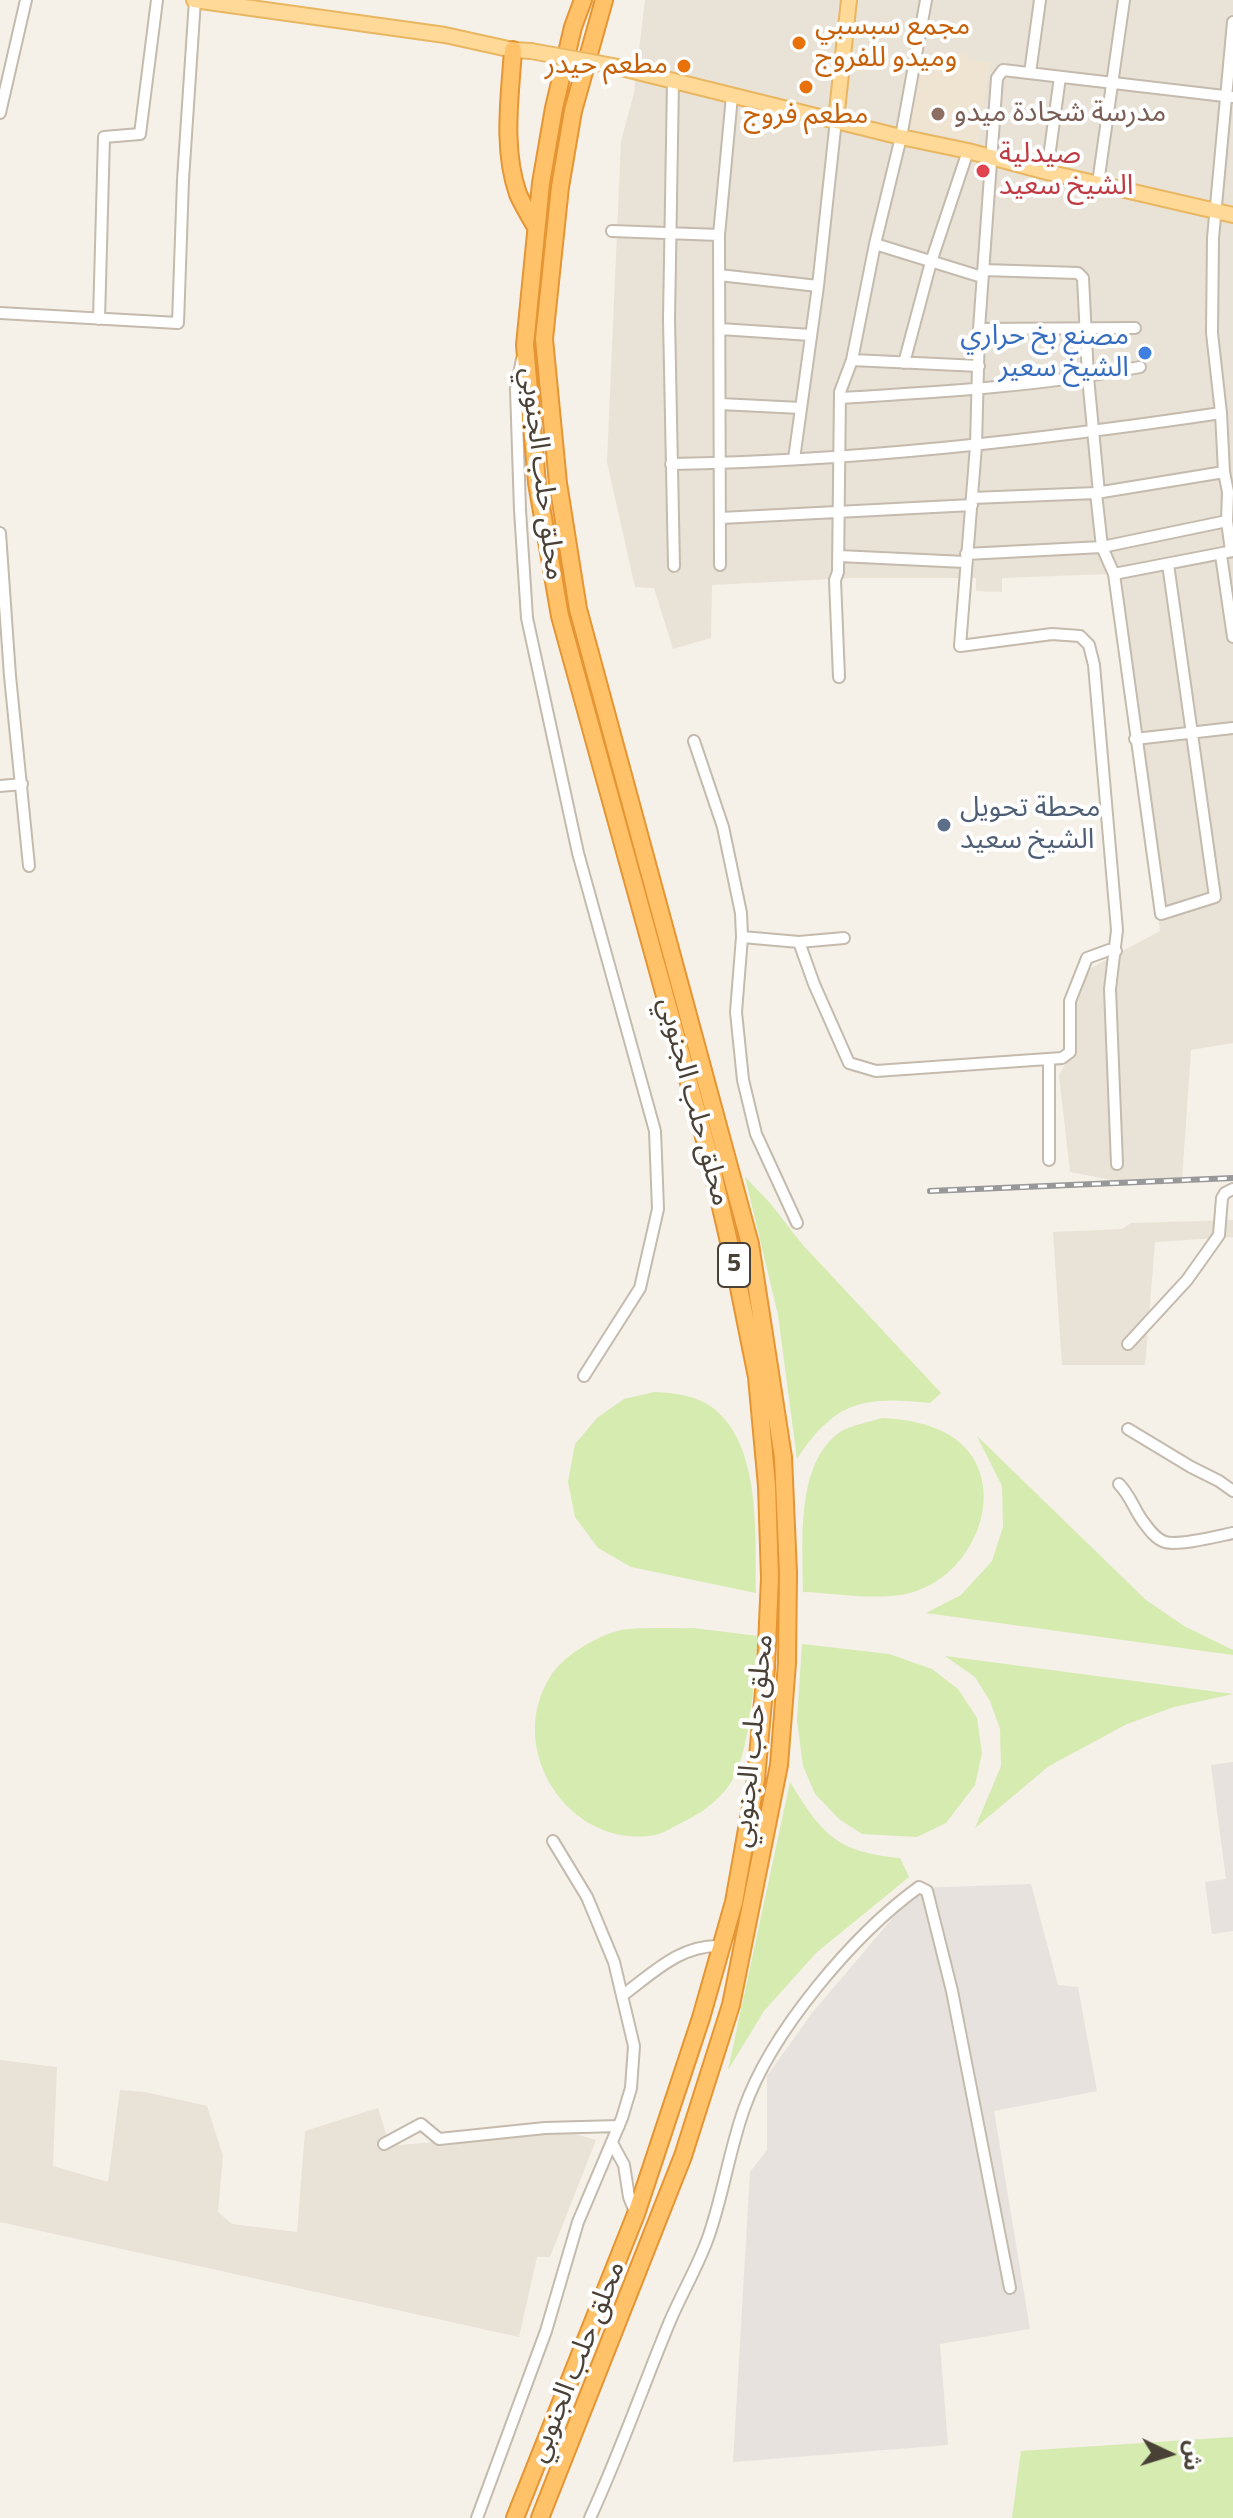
<!DOCTYPE html>
<meta charset="utf-8">
<style>
body{margin:0}
#map{position:relative;width:1233px;height:2518px;overflow:hidden;background:#f5f0e8;font-family:"Titillium Web","Noto Sans Arabic",sans-serif}
canvas{display:block}
.north{position:absolute;left:1129px;top:2414px;width:80px;height:80px;-webkit-text-stroke:6px #fff;paint-order:stroke;rotate:94deg;font-size:22px;font-weight:700;line-height:32px;text-align:center;color:#494036}
.north::after{content:'';display:block;margin:auto;width:28px;height:36px;background:#494036;clip-path:polygon(50% 0,100% 100%,50% 72%,0 100%)}
</style>
<div id="map">
<canvas width="1233" height="2518"></canvas>
<div class="north">ش</div>
</div>
<script>
const c = document.querySelector('canvas').getContext('2d');
c.lineJoin = 'round';
function paint(path, color) { c.fillStyle = color; c.fill(path, 'evenodd'); }
function stroke(path, color, width, dash) { c.strokeStyle = color; c.lineWidth = width; c.lineCap = dash ? 'butt' : 'round'; c.setLineDash(dash || []); c.stroke(path); }
function label(font, color, halo, rows, align = 'center') {
  c.font = font + ' "Titillium Web","Noto Sans Arabic",sans-serif'; c.lineWidth = 8; c.setLineDash([]); c.textBaseline = 'middle'; c.strokeStyle = halo; c.fillStyle = color; for (const [text, x, y, turn = 0] of rows) {
    c.save(); c.translate(x, y); c.rotate((+turn || 0) * Math.PI / 180); c.textAlign = isNaN(turn) ? turn : align; if (halo) c.strokeText(text, 0, 0); c.fillText(text, 0, 0); c.restore();
  }
}
paint(new Path2D(`
 M645 0H1233V1043L1191 1050 1182 1180 1132 1184 1070 1172 1059 1075 1075 1046 1076 976 1160 931 1110 574 1002 578V592L976 591V578H853L712 585 711 638 673 649 654 588 635 587 607 462 621 141 634 93Z
 M1233 1220V1237L1155 1242 1145 1365H1062L1053 1232 1122 1229 1131 1223Z
 M0 2060 57 2067 53 2166 108 2182 120 2090 145 2092 207 2106 223 2156 218 2212 232 2224 297 2232 305 2131 378 2108 390 2146 561 2130 596 2140 550 2257H537L519 2337 0 2222Z`), '#e9e2d6');
paint(new Path2D(`
 M1233 1762V1931L1212 1934 1205 1882 1226 1879 1211 1765Z
 M1031 1884 1058 1985 1078 1987 1097 2091 994 2111 1030 2329 940 2344 948 2445 733 2462 750 2172 767 2150V2076L812 2013 918 1888Z`), '#e7e2dd');
paint(new Path2D(`
 M933 52 967 54 968 60 990 63 978 143 908 128 918 74 931 75Z`), '#efe4d2');
paint(new Path2D(`
 M745 1177 770 1203 802 1244 941 1393 930 1403C863 1396 835 1401 797 1459L778 1315Z
 M654 1392C674 1393 696 1395 713 1408 762 1446 755 1537 756 1593L631 1567 598 1548 575 1517 568 1482 575 1444 597 1418 624 1399Z
 M882 1418C903 1419 922 1422 942 1431 1014 1466 984 1566 919 1590 887 1603 837 1593 803 1592 803 1543 795 1464 840 1432 851 1425 870 1422 882 1418Z
 M977 1436 1146 1600 1184 1626 1233 1650V1655L926 1613 961 1595 992 1561 1003 1527 1002 1486Z
 M693 1628 758 1636C754 1676 752 1730 738 1768 729 1793 706 1811 683 1822 674 1826 665 1833 655 1835 570 1850 504 1750 550 1677 563 1656 591 1640 614 1632 631 1626 673 1629 693 1628Z
 M802 1644 889 1654 932 1669 958 1689 977 1718 982 1753 975 1785 946 1823 917 1837 862 1834 839 1819 815 1794 803 1766 797 1720Z
 M945 1656 1233 1694 1174 1707 1127 1724 1049 1766 975 1828 1001 1766 1000 1729 990 1701 975 1677Z
 M790 1782C822 1834 836 1852 900 1858L909 1877 816 1953 764 2011 728 2070Z
 M1233 2437V2518H1012L1021 2451Z`), '#d5ebb0');
const minor = new Path2D(`
 M1030 73 1040 0
 M673 82 669 319 674 566
 M0 113 26 0
 M1047 172 1060 77
 M1098 183 1124 0
 M612 231 719 235
 M875 244 982 277
 M983 270 1078 273 1083 278 1088 377 1099 493
 M719 275 818 286
 M0 313 178 323 183 180 195 0
 M99 319 104 137 140 134 157 0
 M720 329 811 335
 M979 329 1135 328
 M522 359 516 389 520 510 527 618 578 853 655 1131 658 1209 640 1288 584 1376
 M852 360 979 366
 M904 363 931 262 968 151
 M840 398C941 392 1041 386 1140 367
 M720 404 801 408
 M794 459 818 286 836 120
 M671 464C856 461 1039 440 1221 413
 M1096 493 1102 547 1114 574 1161 914 1215 897 1168 564
 M972 498 1096 493 1224 472
 M721 518 972 505
 M0 533 10 676 29 866
 M1231 551 1227 521 1228 492 1224 472 1221 413 1212 333 1213 238 1233 22
 M966 554 1102 547 1227 521
 M1221 555 1233 637
 M839 556 965 562
 M720 565 719 235 732 96
 M1114 574 1233 551
 M839 677 835 580 838 572 840 392 852 360 875 244 901 137 926 0
 M1135 739 1233 728
 M694 741 723 827 741 913 742 937 736 1012 743 1080 756 1134 797 1223
 M0 786 22 784
 M742 937 799 942 844 938
 M799 942 814 984 849 1063 876 1071 1062 1058 1070 1052V1001L1087 958 1109 950 1116 951
 M1049 1059V1160
 M1117 1164 1110 989 1117 930 1094 665 1089 645 1080 636 1052 634 960 646 976 446 979 329 997 78 1003 70 1233 97
 M1128 1344 1187 1280 1219 1235 1222 1198 1225 1193 1233 1189
 M1128 1429 1191 1467 1219 1481 1233 1491
 M1119 1484C1131 1497 1133 1507 1142 1520 1148 1528 1155 1539 1165 1542 1179 1546 1218 1536 1233 1533
 M623 1995C653 1973 681 1944 721 1946
 M612 2143 624 2165 629 2197 636 2214
 M384 2144 421 2124 439 2139 545 2128 619 2126
 M477 2518 546 2331 578 2222 622 2118 631 2088 634 2046 614 1962 587 1897 553 1841
 M590 2518C620 2453 643 2386 670 2321 682 2293 698 2266 708 2238 723 2196 729 2151 744 2109 771 2032 853 1935 919 1887L927 1891 952 1991 1010 2288`);
const major = new Path2D(`
 M194 0 445 35 513 50 531 51
 M613 66 901 137 968 151 1047 172 1233 215
 M836 120 849 0`);
const highway = new Path2D(`
 M513 50C510 97 502 148 518 194 523 205 530 217 536 227
 M515 2518 636 2214 701 2018 734 1902 756 1779 766 1668 770 1578 767 1486 757 1377 735 1268 709 1155 560 616 537 483 525 345 541 183 554 108 573 27 583 0
 M540 2518 683 2156 731 2005 779 1765 787 1663 788 1573 783 1457 750 1244 578 609 558 483 544 339 560 187 573 111 604 0`);
stroke(minor, '#c4baad', 14);
stroke(major, '#e9b662', 18);
stroke(highway, '#e59533', 20);
stroke(minor, '#fff', 10);
stroke(major, '#ffd997', 14);
stroke(highway, '#ffc269', 16);
const rail = new Path2D(`
 M930 1191 1233 1178`);
stroke(rail, '#989898', 6);
stroke(rail, '#fff', 3, [9]);
const majorBridge = new Path2D(`
 M531 51 613 66`);
stroke(majorBridge, '#e9b662', 18, []);
stroke(majorBridge, '#ffd997', 14);
for (const [x, y, r, color] of [
 [799,43,8,"#e8710a"],
 [684,66,8,"#e8710a"],
 [806,87,8,"#e8710a"],
 [938,114,8,"#8d6e63"],
 [983,171,8,"#e0444e"],
 [1145,353,8,"#3f7fe0"],
 [944,825,8,"#5c6f8a"]
]) { const dot = new Path2D(); dot.arc(x, y, r, 0, 2 * Math.PI); c.fillStyle = color; c.fill(dot); stroke(dot, '#fff', 3); }
for (const [x, y, w] of [
 [734,1265,32]
]) { const box = new Path2D(); box.roundRect(x - w / 2, y - 22, w, 44, 6); c.fillStyle = '#fff'; c.fill(box); stroke(box, '#494036', 2); }
label('bold 26px', '#494036', null, [
 ["5",734,1265]
]);
label('28px', '#c56008', '#fff', [
 ["مجمع سبسبي",815,27],
 ["وميدو للفروج",815,59],
 ["مطعم حيدر",668,66,"right"],
 ["مطعم فروج",806,116,"center"]
], 'left');
label('28px', '#785e54', '#fff', [
 ["مدرسة شحادة ميدو",954,114]
], 'left');
label('28px', '#be3a42', '#fff', [
 ["صيدلية",999,155],
 ["الشيخ سعيد",999,187]
], 'left');
label('28px', '#366cbe', '#fff', [
 ["مصنع بخ حراري",1129,337],
 ["الشيخ سعير",1129,369]
], 'right');
label('28px', '#494036', '#fff', [
 ["محلق حلب الجنوبي",541,474,83],
 ["محلق حلب الجنوبي",693,1102,75],
 ["محلق حلب الجنوبي",754,1741,-84],
 ["محلق حلب الجنوبي",578,2362,-68]
]);
label('28px', '#4e5e75', '#fff', [
 ["محطة تحويل",960,809],
 ["الشيخ سعيد",960,841]
], 'left');
</script>
